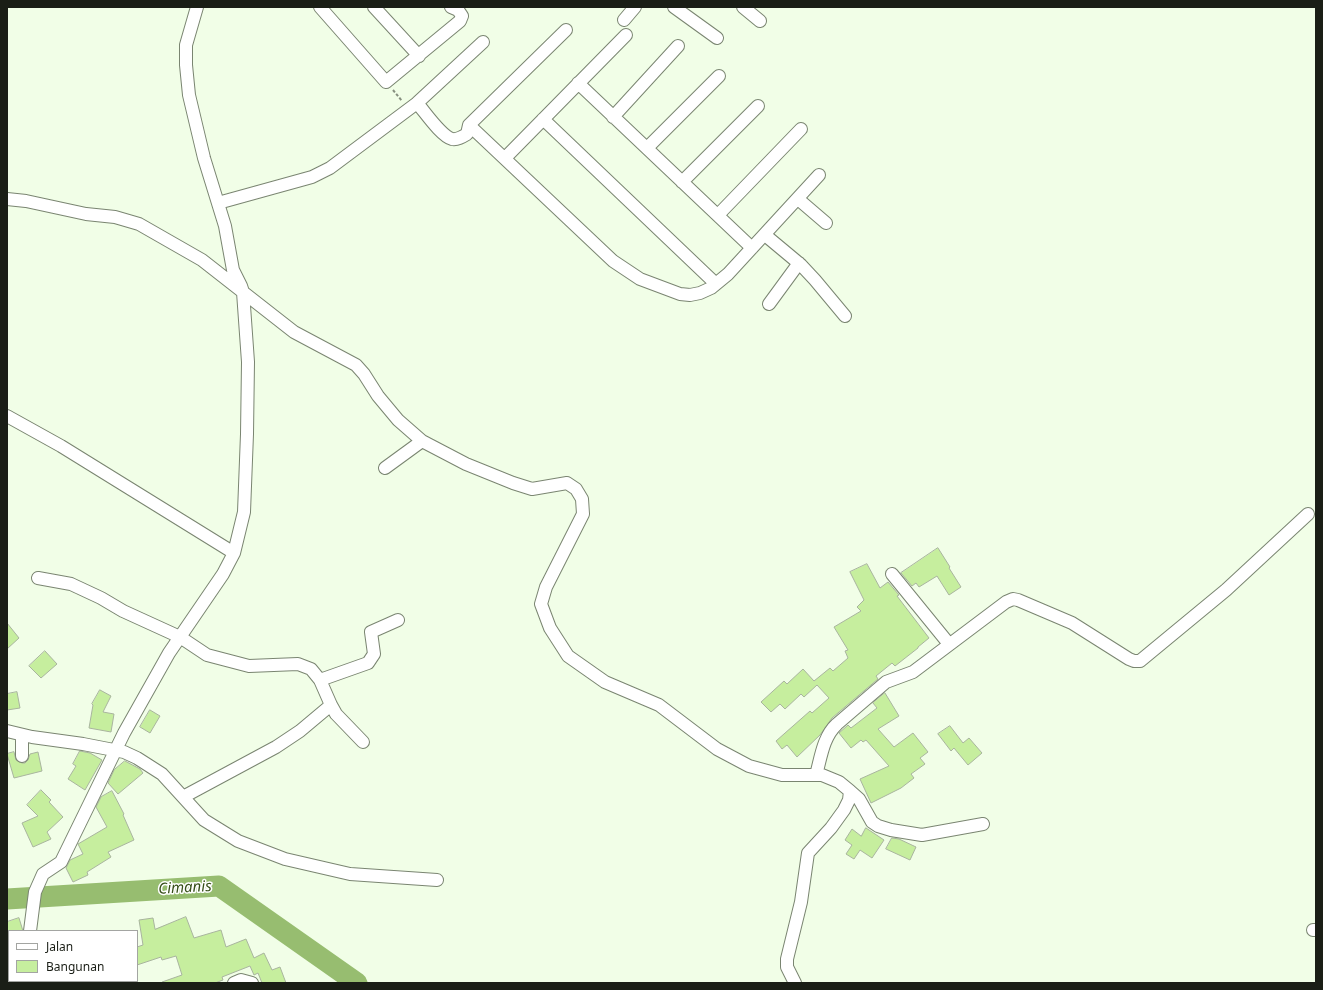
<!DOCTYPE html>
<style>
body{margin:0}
#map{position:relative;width:1323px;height:990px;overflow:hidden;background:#f1fee7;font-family:"Noto Sans",sans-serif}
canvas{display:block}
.frame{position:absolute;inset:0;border:8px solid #1a1e16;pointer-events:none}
.legend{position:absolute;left:8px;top:930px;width:130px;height:52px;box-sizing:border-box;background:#fff;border:1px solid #a3a5a2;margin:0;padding:5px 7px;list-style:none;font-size:12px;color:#1a1e16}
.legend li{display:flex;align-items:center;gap:8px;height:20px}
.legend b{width:20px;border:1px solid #a3a5a2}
</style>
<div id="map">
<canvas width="1323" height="990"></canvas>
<div class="frame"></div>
<ul class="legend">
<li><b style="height:5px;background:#fff"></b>Jalan</li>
<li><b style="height:11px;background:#c6ee9e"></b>Bangunan</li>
</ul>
</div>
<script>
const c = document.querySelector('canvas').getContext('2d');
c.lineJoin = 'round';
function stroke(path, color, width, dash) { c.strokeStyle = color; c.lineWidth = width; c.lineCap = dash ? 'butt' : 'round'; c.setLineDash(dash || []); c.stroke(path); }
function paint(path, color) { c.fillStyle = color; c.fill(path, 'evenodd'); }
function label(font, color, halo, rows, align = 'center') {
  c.font = font + ' "Noto Sans",sans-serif'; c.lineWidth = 3; c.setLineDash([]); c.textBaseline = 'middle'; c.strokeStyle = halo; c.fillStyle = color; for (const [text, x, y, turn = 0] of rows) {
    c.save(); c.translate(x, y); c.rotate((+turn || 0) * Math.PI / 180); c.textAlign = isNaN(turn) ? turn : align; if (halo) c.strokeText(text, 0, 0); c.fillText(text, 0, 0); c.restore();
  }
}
stroke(new Path2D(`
 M7 899 219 886 357 983`), '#97bd70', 21);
const building = new Path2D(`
 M938 548 950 567 949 568 961 587 949 595 937 576 919 587 916 583 912 586 901 573Z
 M867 564 880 588 888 582 899 595 897 596 929 638 918 647V648L895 666 892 663 876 676 878 679 832 718 820 735 797 757 787 745 782 749 776 741 810 711 812 713 829 698 817 685 804 697 801 694 785 709 780 704 771 712 761 702 784 681 787 684 803 669 814 681 830 668 833 671 848 658 845 651 848 650 834 627 861 611 857 607 864 600 850 572Z
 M7 623 19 638 7 649Z
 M45 651 57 664 41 678 29 666Z
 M100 690 111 696 103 712 114 714 111 732 89 728 93 705 92 704Z
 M17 692 20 708 7 710V694Z
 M885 693 899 716 878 729 894 747 913 733 928 752 920 758 925 764 911 774 914 778 901 788 871 803 860 779 889 766 866 740 863 742 861 740 851 748 839 733 848 725 851 728 877 708 873 703Z
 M150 710 160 716 150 733 140 727Z
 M950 726 963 743 969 738 982 753 968 765 954 748 951 751 938 734Z
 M80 751 90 753 102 760 85 790 68 779 76 766 73 764Z
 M14 752 16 760 22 763H25L28 760 30 754 38 752 42 771 14 778 7 754Z
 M125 761 140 769 143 773 118 794 108 783 114 770Z
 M41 790 51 800 49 802 63 817 47 832 51 839 33 847 22 823 38 816 27 805Z
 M112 791 124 814 123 815 134 840 108 852 111 857 87 872 88 875 73 882 66 868 70 860 83 854 78 844 107 827 96 807 101 797Z
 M866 828 884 840 872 858 860 850 854 859 846 854 852 845 845 840 852 829 861 836Z
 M892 838 899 839 916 847 910 860 886 849Z
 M186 917 194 938 221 930 226 947 246 939 254 958 264 953 272 970 280 967 286 983H262L258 973 254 975 250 966 222 977 223 980 215 983H162V982L182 975 176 956 162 960 161 957 137 965V947L143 945 139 920 153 918 155 929Z
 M19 918 23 931H7V922Z`);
paint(building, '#c6ee9e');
stroke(building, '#a8b49e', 1);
const street = new Path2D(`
 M320 7 386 82 460 21 462 16 458 10 451 7
 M374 7 419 56
 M674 7 717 38
 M743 7 760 21
 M624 20 635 7
 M578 83 752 248
 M417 103C425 112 441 136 452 139 457 140 462 137 467 134L469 125 566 30
 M613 117 678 46
 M543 119 716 284
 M469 125 613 261 640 279 680 294 690 295 700 293 711 288 728 274 819 175
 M647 148 719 76
 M505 158 626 35
 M682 182 758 106
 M7 199 26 201 86 214 115 217 139 224 202 260 294 332 356 365 364 374 378 396 398 420 422 441 466 464 513 483 532 489 567 483 576 489 582 499 583 514 546 587 541 604 550 628 568 656 605 682 659 705 717 749 749 766 782 775H822L839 782 850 791 849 800 844 810 831 828 808 853 801 902 787 959V967L795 983
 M798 199 826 223
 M218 203 312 177 330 168 417 103 483 42
 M718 215 801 129
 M765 235 801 265 815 280 845 316
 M769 304 799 263
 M7 416 61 446 234 553
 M385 468 422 441
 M892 574 949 644
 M38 578 71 584 101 598 123 611 180 637 207 655 249 666 298 664 311 669 320 680 331 705 336 714 363 742
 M320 680 368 663 374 654 371 632 398 620
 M7 731 32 737 83 744 124 752 137 758 162 774 204 820 238 841 285 859 350 874 437 880
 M22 735V756
 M816 775C821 757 823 737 837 724L886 682 913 672 1006 602 1013 599 1018 600 1072 623 1129 659 1134 661H1140L1226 590 1308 514
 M850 791 859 799 872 822 878 826 891 830 922 835 983 824
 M183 797 276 747 300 731 331 705
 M1313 930H1316
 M30 931 35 892 43 874 61 862 124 733 169 653 223 574 234 553 244 512 247 434 248 362 243 292 241 286 233 270 225 226 204 158 189 95 186 65V45L197 7
 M58 981 59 983
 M234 983 241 980 252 983`);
stroke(street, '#7a8571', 14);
stroke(new Path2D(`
 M393 90 402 101`), '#868f7f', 2, [3, 2]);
stroke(street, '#fff', 12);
label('italic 15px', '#364e18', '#fff', [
 ["Cimanis",185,888,-3]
]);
</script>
